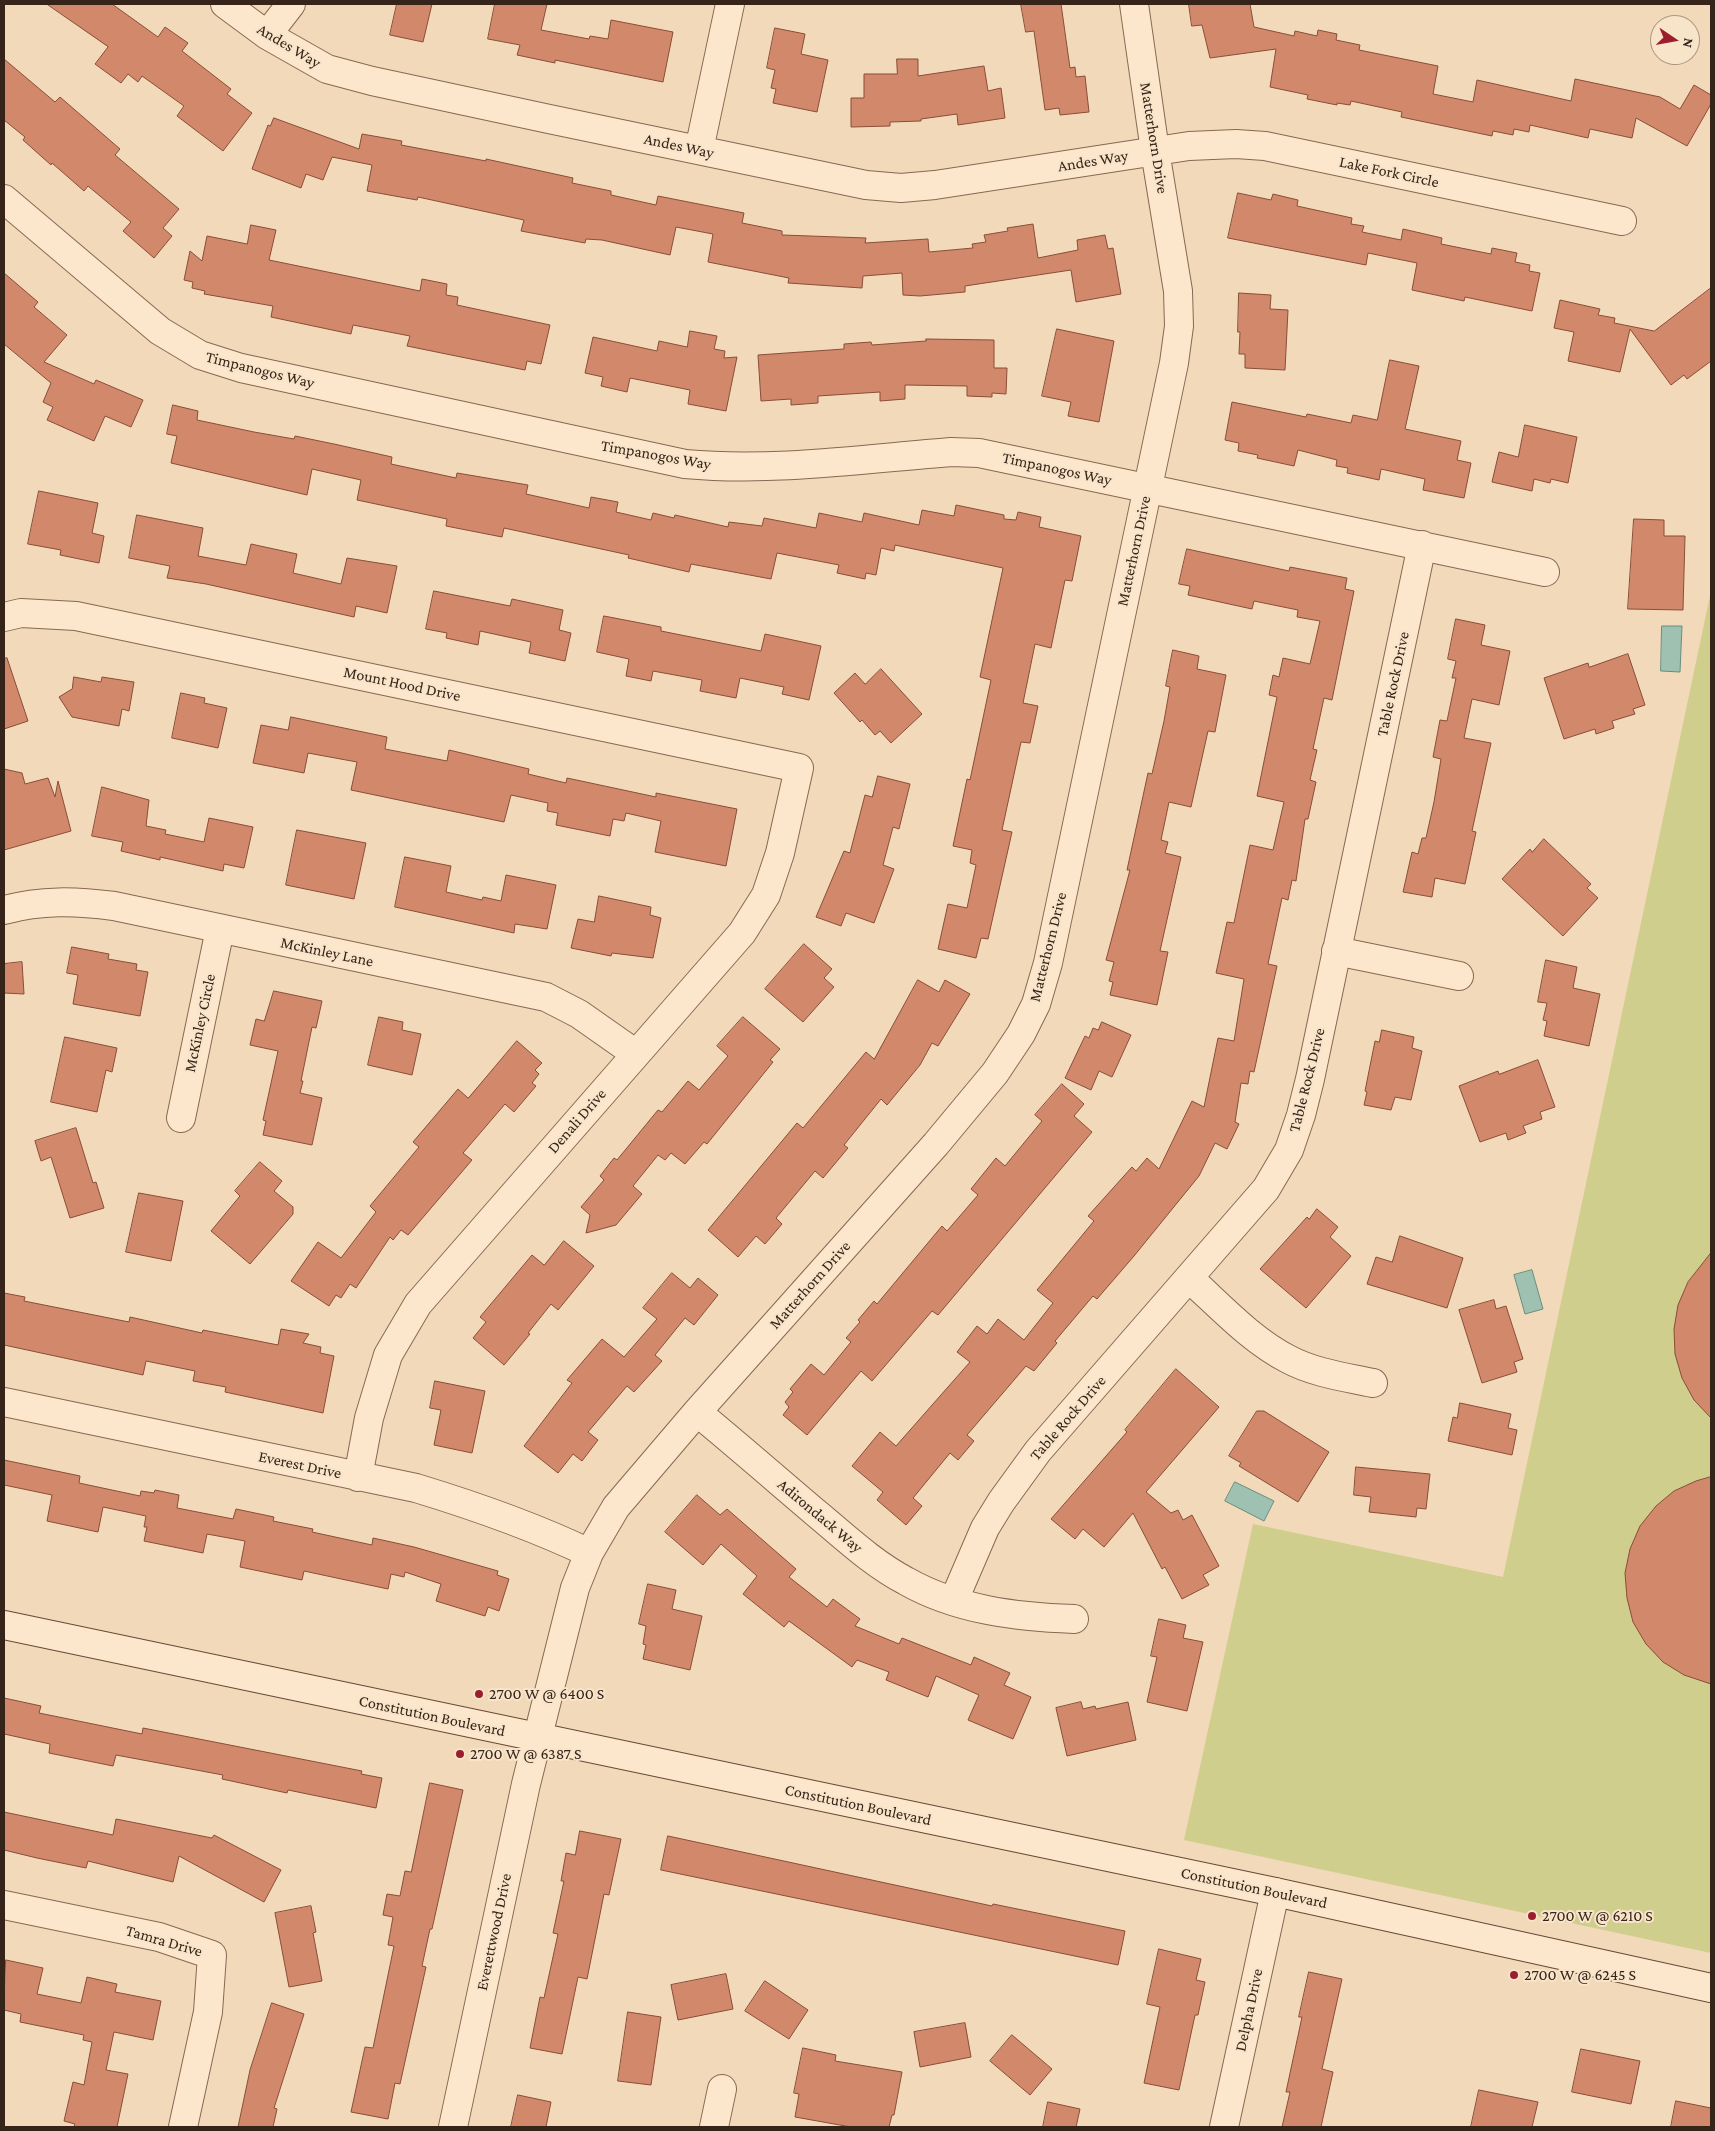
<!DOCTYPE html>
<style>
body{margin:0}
#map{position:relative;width:1715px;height:2131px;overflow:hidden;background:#f1d9b9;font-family:"Crimson Pro",serif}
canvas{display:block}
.frame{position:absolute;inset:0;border:5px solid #362319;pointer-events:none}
.north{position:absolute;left:1650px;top:15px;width:50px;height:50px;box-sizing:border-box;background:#f8e4c9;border:1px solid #aa9783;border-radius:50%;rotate:102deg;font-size:14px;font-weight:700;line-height:20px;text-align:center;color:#362319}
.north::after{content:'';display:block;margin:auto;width:18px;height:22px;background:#9b1e2f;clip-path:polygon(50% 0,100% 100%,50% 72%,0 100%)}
</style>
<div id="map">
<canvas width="1715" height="2131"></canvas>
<div class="frame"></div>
<div class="north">N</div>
</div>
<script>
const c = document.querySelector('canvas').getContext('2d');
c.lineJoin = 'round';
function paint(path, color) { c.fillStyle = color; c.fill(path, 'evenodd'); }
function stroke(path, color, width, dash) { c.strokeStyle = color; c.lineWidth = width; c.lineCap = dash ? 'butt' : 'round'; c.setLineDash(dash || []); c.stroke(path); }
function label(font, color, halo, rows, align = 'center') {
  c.font = font + ' "Crimson Pro",serif'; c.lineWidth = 4; c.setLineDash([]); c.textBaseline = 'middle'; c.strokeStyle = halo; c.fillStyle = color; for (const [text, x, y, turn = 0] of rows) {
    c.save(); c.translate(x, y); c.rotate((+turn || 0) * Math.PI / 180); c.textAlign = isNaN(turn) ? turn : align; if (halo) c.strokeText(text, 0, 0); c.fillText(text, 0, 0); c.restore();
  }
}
paint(new Path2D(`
 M1711 591V1953L1184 1840 1253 1524 1503 1577Z`), '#cfce8d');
const water = new Path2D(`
 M1662 626H1682L1680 672 1661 671Z
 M1532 1270 1543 1309 1525 1314 1514 1275Z
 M1235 1482 1274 1501 1264 1521 1225 1501Z`);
paint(water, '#9ec1b2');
stroke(water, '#668e7f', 1);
const building = new Path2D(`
 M47 4H112L158 37 165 27 188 43 182 51 231 89 227 94 252 113 223 151 177 116 184 106 142 76 138 82 128 74 121 83 95 64 108 47Z
 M397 4H432L423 42 390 35Z
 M495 4H547L541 30 589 39 590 36 608 39 611 20 673 32 663 82 555 60V63L517 55 520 45 488 39Z
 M1021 4H1061L1070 68 1075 67 1076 77 1085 76 1089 112 1060 115 1059 108 1045 110 1034 31 1026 32Z
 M1189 4H1250L1254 27 1294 36 1295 31 1317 36 1318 30 1337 34 1336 40 1360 45 1359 50 1438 66 1433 94 1473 102 1477 80 1571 101 1575 79 1660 97 1680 109 1694 85 1711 95V104L1687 146 1636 118 1632 138 1590 129 1588 138 1530 125 1529 132 1514 129 1513 135 1493 131 1492 136 1401 117 1402 112 1351 101 1350 105 1337 103V105L1307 99 1308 95 1270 87 1276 49 1210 58 1202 25 1192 26Z
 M775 28 805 34 801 54 828 60 817 112 773 103 776 89 771 88 775 70 767 68Z
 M4 59 55 102 60 97 120 149 115 155 179 209 163 228 172 236 154 258 123 231 131 222 88 186 84 191 52 163 51 165 23 140 25 137 4 120Z
 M897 59H918V76L984 66 988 91 1001 88 1005 118 958 125 957 114 921 119V121L890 122V126L851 127V98H864V74H897Z
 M274 118 359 149 362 134 402 141 401 145 486 161V159L573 178 572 183 611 191V195L656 205 658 196 744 213 742 223 782 231V235L866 238 865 243 928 239 929 252 973 248 972 244 986 242 984 235 1008 231 1007 228 1033 224 1038 258 1078 250 1077 240 1105 235 1108 249 1113 248 1121 294 1076 302 1071 270 965 286V292L920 296 903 295 902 273 863 276 862 288 788 283 789 278 708 262 713 234 676 227 670 255 602 240 586 239 585 243 521 231 524 220 418 197 417 200 367 191 372 165 332 157 323 180 306 174 301 188 252 169 268 125 270 126Z
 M1238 193 1271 200 1273 194 1298 200 1297 206 1352 218 1351 224 1364 226 1362 232 1401 240 1403 229 1442 238 1441 244 1491 254 1492 248 1517 253 1515 262 1530 265 1529 271 1540 273 1532 311 1465 297 1464 301 1412 290 1417 263 1368 253 1366 265 1228 238Z
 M251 225 276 230 269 260 420 291 422 279 447 284 446 295 458 297 457 305 550 325 541 364 527 361 525 370 407 346 410 336 353 325 351 334 271 317 273 306 204 294 205 291 192 288 193 282 184 280 190 251 202 261 207 236 247 244Z
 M4 273 38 302 34 307 67 335 44 362 94 384 96 380 143 400 131 427 105 416 94 441 47 420 53 407 43 402 51 383 4 344Z
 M1711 288V361L1687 379 1684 375 1671 385 1630 329 1620 372 1568 361 1574 332 1554 328 1560 300 1600 309 1598 315 1615 318 1614 323 1654 331Z
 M1239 293 1271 295 1270 309 1288 310 1285 370 1245 368V354H1239L1240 332H1238Z
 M1057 329 1114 341 1099 422 1068 416 1071 402 1042 396Z
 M690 331 717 336 714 349 725 351 724 358 737 357 726 411 688 404 690 390 630 378 627 392 601 386 603 377 585 373 593 337 657 351 659 341 687 347Z
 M926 339 994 340V368H1007L1006 394 992 393V397L967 396V386L905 385V399L880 401V392L818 396V403L791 405V399L761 401 758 355 844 349V344L871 342 872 345 926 341Z
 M1390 360 1419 366 1405 429 1461 441 1457 460 1471 463 1464 498 1423 490 1425 479 1381 469 1379 480 1347 473 1348 468 1336 466 1337 460 1298 450 1294 466 1257 458 1258 455 1238 451 1239 443 1225 440 1232 402 1306 417 1307 414 1351 423 1353 415 1377 420Z
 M173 405 198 411 197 420 254 432 294 439 295 436 334 444 392 457 391 464 456 478 457 473 528 485 526 494 589 508 591 497 618 502 616 512 651 520 653 513 674 518 675 515 728 527 729 522 762 526 764 518 816 528 819 513 862 522 864 513 919 525 922 510 954 516 956 505 1004 515V519L1016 520 1018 512 1041 517 1039 527 1081 536 1072 581 1065 580 1051 648 1035 644 1023 703 1038 706 1030 743 1021 742 1002 830 1012 832 988 939 981 938 976 958 938 949 948 904 967 908 976 865 970 863 972 850 953 846 967 779 970 780 991 680 980 677 1003 568 895 545 894 551 881 548 876 575 866 573 865 579 837 573 839 565 777 553 771 579 691 564 689 572 628 558 629 555 504 528 502 537 446 526 447 519 357 500 361 480 312 469 307 495 171 463 177 436 167 434Z
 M1525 425 1577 437 1568 483 1551 479 1550 483 1534 479 1532 491 1492 482 1499 452 1518 457Z
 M39 491 98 503 92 533 104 536 99 563 60 555 61 550 28 544Z
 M137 515 203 528 198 556 246 565 251 544 297 554 293 573 341 584 347 558 397 566 387 613 356 606 354 617 206 584 167 578 170 566 129 558Z
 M1634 519 1664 520V536H1685L1683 610 1628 609Z
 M1187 549 1289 571 1290 567 1347 578 1345 589 1354 591 1332 700 1324 698 1313 749 1317 750 1310 780 1316 782 1308 819H1305L1296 881 1292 880 1288 900 1282 898 1268 964 1277 966 1254 1072 1250 1071 1248 1084 1241 1083 1235 1122 1239 1124 1227 1149 1215 1143 1199 1176 1134 1256 1097 1299 1093 1296 1055 1341 1057 1343 1034 1371 1026 1366 967 1435 974 1441 958 1460 950 1453 913 1498 922 1506 906 1525 877 1500 883 1492 852 1466 880 1432 896 1446 970 1362 957 1352 977 1326 987 1334 998 1319 1024 1340 1053 1303 1037 1290 1094 1221 1088 1216 1132 1167 1136 1171 1147 1158 1159 1169 1192 1101 1204 1107 1218 1038 1234 1041 1244 979 1216 973 1227 922 1234 923 1250 845 1273 850 1284 802 1257 796 1277 697 1269 695 1273 675 1279 677 1283 658 1310 664 1320 621 1297 617 1298 610 1254 601 1252 609 1188 595 1190 586 1179 584Z
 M434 591 510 606 512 599 563 610 559 630 571 633 565 661 529 653 531 642 480 631 478 645 446 638 447 633 426 629Z
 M604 616 661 627V631L761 651 765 634 821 646 809 700 782 694 784 687 740 678 736 698 700 691 702 680 653 671 651 681 626 676 629 659 597 652Z
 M1456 619 1485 625 1481 645 1510 651 1499 705 1472 699 1464 738 1491 743 1472 831 1476 832 1465 884 1435 878 1432 897 1403 892 1412 852 1418 854 1422 838H1426L1434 802 1441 759 1433 757 1440 720 1447 721 1456 678H1452L1456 661 1448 659Z
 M1173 650 1199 656 1197 669 1226 675 1215 732 1208 731 1191 807 1169 802 1161 840 1168 842 1165 853 1181 857 1160 951 1168 952 1157 1005 1110 995 1113 982 1109 981 1114 962 1106 960 1130 870H1127L1148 773 1152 774 1164 721 1170 687 1166 686Z
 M1628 654 1645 705 1633 709 1635 714 1612 721 1614 728 1596 734 1595 729 1564 739 1544 678 1588 663 1589 667Z
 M7 658 28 721 4 729V659Z
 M881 669 922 714 891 743 880 731 875 735 862 720 860 722 834 693 855 673 865 684Z
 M74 677 101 682 102 677 134 682 129 711 122 709 119 726 72 717 59 697 72 689Z
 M181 693 205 698 204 703 227 708 218 748 172 738Z
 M291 717 387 737 385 749 447 761 449 750 529 769 528 774 566 783 567 778 656 797V793L737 809 726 866 655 852 661 821 626 813 624 821 613 819 610 836 556 825 558 813 547 811 548 803 511 795 504 822 351 790 357 762 308 753 304 773 253 763 261 725 288 730Z
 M4 769 22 773 25 784 48 778 55 797 58 781 71 831 4 850Z
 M878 776 910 784 899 829 893 827 883 865 894 869 874 923 846 913 841 926 816 917 844 851 850 853 865 795 872 797Z
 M102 787 149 800 146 826 166 830 165 834 204 842 209 818 253 827 244 868 224 864 223 871 160 857V860L121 851 123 842 92 836Z
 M297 830 366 843 354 899 286 885Z
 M1544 839 1591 884 1587 888 1598 898 1563 936 1502 879 1530 849 1532 852Z
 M405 857 451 866 446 892 482 900 483 897 501 901 506 875 556 885 547 929 515 924 514 933 395 907Z
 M599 896 651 907 650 915 661 918 653 958 612 953 611 956 571 948 578 919 594 922Z
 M804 944 832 969 824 978 834 987 803 1022 765 989Z
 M72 947 109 954 108 959 137 964 136 970 148 972 140 1016 73 1004 78 975 67 973Z
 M1546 960 1577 967 1573 988 1600 994 1589 1046 1544 1036 1547 1021 1543 1020 1547 1003 1538 1002Z
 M22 962 24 994 4 993V964Z
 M918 980 939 992 945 980 970 994 938 1046 932 1043 920 1065 887 1105 881 1099 844 1145 848 1148 823 1178 815 1171 776 1218 782 1224 765 1244 756 1236 738 1257 708 1230 797 1123 803 1128 866 1052 874 1059Z
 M274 991 322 1001 316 1028 312 1027 301 1081H303L300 1093 322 1098 312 1145 263 1135 266 1121 263 1120 278 1051 250 1045 256 1019 264 1021Z
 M379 1017 403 1022 402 1030 421 1034 412 1075 368 1065Z
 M743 1017 780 1049 770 1060 773 1062 707 1144 704 1142 685 1164 671 1153 665 1160 658 1155 633 1186 642 1194 616 1225 586 1233 590 1215 581 1207 604 1180 600 1176 614 1158 617 1160 658 1110 662 1112 688 1081 699 1090 728 1056 717 1046Z
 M1102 1022 1131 1035 1112 1077 1099 1071 1091 1090 1065 1078 1085 1036 1089 1038 1093 1028 1098 1030Z
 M1382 1030 1414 1037 1412 1048 1422 1051 1411 1100 1395 1097 1391 1110 1364 1105 1367 1092 1365 1091 1375 1041 1379 1042Z
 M65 1037 117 1048 112 1072 106 1070 97 1112 51 1102Z
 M517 1041 542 1063 535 1070 539 1074 532 1083 536 1086 514 1112 505 1104 463 1153 472 1160 408 1235 401 1230 393 1240 390 1237 356 1288 350 1284 341 1298 336 1295 329 1306 291 1281 318 1242 341 1258 376 1212 370 1206 419 1147 413 1142 458 1089 468 1098Z
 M1538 1060 1555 1107 1540 1112 1542 1119 1523 1126 1526 1133 1508 1140 1506 1133 1480 1142 1459 1086 1498 1071 1499 1074Z
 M1062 1084 1084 1104 1074 1116 1092 1132 938 1315 932 1311 872 1381 861 1371 807 1435 783 1415 789 1407 785 1402 793 1392 790 1389 811 1364 824 1375 851 1342 846 1338 860 1322 858 1320 874 1301 877 1304 942 1226 947 1231 978 1195 971 1189 996 1158 1005 1166 1042 1121 1035 1115Z
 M76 1128 93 1183 96 1182 104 1208 70 1218 51 1157 41 1161 35 1141Z
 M260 1162 282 1181 274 1191 293 1207V1214L250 1264 211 1231 240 1196 235 1191Z
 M139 1193 183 1201 171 1261 126 1252Z
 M1317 1209 1338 1227 1330 1237 1351 1256 1306 1308 1260 1269 1307 1217 1309 1219Z
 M1400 1236 1463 1258 1447 1308 1367 1284 1376 1257 1392 1262Z
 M564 1241 594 1266 558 1310 551 1304 528 1333 530 1334 504 1365 473 1338 486 1322 480 1317 532 1255 544 1265Z
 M1711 1253V1418L1694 1400 1682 1378 1675 1354 1674 1329 1678 1305 1688 1282Z
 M672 1273 690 1288 698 1278 718 1295 694 1325 685 1318 655 1355 662 1361 634 1392 627 1386 588 1432 598 1440 582 1461 573 1454 558 1473 524 1446 572 1383 567 1380 602 1339 624 1357 657 1319 643 1308Z
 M4 1293 25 1297 24 1301 129 1322 130 1317 202 1333 203 1330 278 1345 281 1329 309 1334 303 1343 321 1347 320 1353 334 1356 323 1413 225 1392 226 1387 193 1381 195 1371 146 1361 143 1375 4 1345Z
 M1494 1300 1496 1309 1506 1306 1523 1359 1514 1362 1517 1372 1482 1383 1459 1310Z
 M1176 1369 1219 1407 1146 1492 1171 1513 1178 1510 1183 1520 1192 1515 1219 1566 1203 1575 1209 1585 1182 1599 1165 1567 1162 1569 1133 1513 1104 1547 1083 1529 1075 1539 1051 1519 1127 1432 1125 1430Z
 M435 1381 485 1391 472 1453 434 1445 441 1410 430 1408Z
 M1460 1403 1511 1414 1508 1428 1517 1430 1512 1455 1448 1441 1453 1417 1457 1418Z
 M1257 1411H1264L1329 1452 1298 1502 1239 1466 1241 1463 1229 1456Z
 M4 1460 80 1476 79 1483 140 1496 141 1491 154 1493 155 1490 179 1495 177 1508 233 1519 236 1509 274 1517 273 1521 313 1529 312 1532 372 1545 373 1538 414 1547 498 1571 497 1575 509 1579 499 1611 488 1607 485 1616 436 1601 441 1584 405 1572 404 1577 391 1574 388 1589 304 1571 302 1580 240 1567 245 1541 207 1534 203 1553 144 1541 147 1527H144L146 1516 103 1507 98 1532 47 1521 52 1495 4 1485Z
 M1356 1467 1430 1474 1426 1509 1417 1508 1416 1517 1369 1512 1371 1497 1354 1495Z
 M1711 1477V1684L1684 1675 1663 1662 1646 1644 1633 1622 1627 1598 1625 1573 1630 1549 1640 1526 1656 1506 1674 1491 1696 1481Z
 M697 1495 720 1515 727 1509 796 1569 789 1577 827 1607 833 1599 860 1619 855 1626 899 1644 902 1638 971 1665 974 1657 1010 1673 1004 1685 1031 1697 1013 1739 968 1720 979 1695 936 1676 928 1697 886 1680 889 1672 857 1660 852 1667 789 1621 784 1627 743 1594 757 1576 721 1544 703 1565 665 1532Z
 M648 1584 676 1590 672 1609 702 1616 690 1670 643 1659 646 1645 643 1644 646 1626 639 1624Z
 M1159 1619 1186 1625 1183 1638 1203 1642 1187 1711 1147 1702 1157 1657 1151 1656Z
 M4 1698 41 1706 39 1713 142 1734 143 1728 362 1771 361 1774 382 1778 376 1808 288 1790 287 1793 222 1779 223 1775 116 1755 113 1766 49 1753 50 1744 4 1734Z
 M1081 1702 1083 1709 1095 1706 1096 1709 1128 1702 1136 1740 1067 1756 1056 1708Z
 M430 1783 463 1790 432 1929H430L422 1966 426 1967 400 2084 395 2083 388 2119 351 2112 365 2047 373 2048 394 1946 388 1945 393 1917 383 1915 387 1894 400 1896 405 1871 411 1872Z
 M4 1812 113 1835 116 1819 212 1838 214 1835 281 1870 264 1902 179 1856 173 1882 88 1861 86 1868 37 1858 4 1850Z
 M580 1831 621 1839 609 1895 604 1894 587 1979 578 1977 562 2054 530 2048 540 1997 544 1998 558 1934 553 1933 564 1881H561L566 1853 575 1855Z
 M668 1836 992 1906 993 1904 1125 1931 1118 1965 661 1870Z
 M311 1906 316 1932 313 1933 322 1981 289 1987 275 1913Z
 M1159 1949 1201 1959 1196 1980 1205 1982 1198 2015H1195L1179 2090 1144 2083 1160 2007 1147 2004Z
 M6 1960 43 1968 37 1994 81 2003 87 1977 117 1984 115 1992 161 2001 153 2040 114 2032 106 2070 128 2074 117 2127H74L75 2124 64 2121 73 2082 84 2085 92 2042 83 2040 84 2035 20 2022 21 2014 4 2010Z
 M1309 1972 1342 1979 1322 2069 1333 2072 1321 2127H1282L1290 2092H1286L1302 2017H1299Z
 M726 1974 733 2009 678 2020 671 1985Z
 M765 1981 808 2010 789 2039 745 2011Z
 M272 2003 304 2014 274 2108 277 2109 273 2127H238L250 2070Z
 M628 2012 661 2017 651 2085 618 2081Z
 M965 2023 971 2057 920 2067 914 2032Z
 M1012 2035 1052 2069 1030 2095 990 2061Z
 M803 2048 836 2055 835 2061 902 2072 894 2115H892L889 2127H851L795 2117 799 2094 794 2093Z
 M1581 2049 1640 2061 1631 2104 1572 2092Z
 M1479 2090 1538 2102 1532 2127H1471Z
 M518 2095 551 2102 546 2127H511Z
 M1676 2101 1711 2108V2127H1671Z
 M1048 2102 1080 2109 1076 2127H1043Z`);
paint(building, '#d2896b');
stroke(building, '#894d37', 1);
const minor = new Path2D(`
 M225 4 267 35 327 69 372 81 549 119 866 185 901 188 935 185 1189 146 1236 144 1265 146 1622 221
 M267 35 291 4
 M699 150 730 4
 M4 199 160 331 200 355 241 368 685 464C773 472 863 459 951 452L979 453 1545 572
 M4 617 21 613 76 616 799 768 780 853 766 895 742 933 418 1304 388 1355 369 1418 358 1477
 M4 910C42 900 75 901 114 906L546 997 579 1014 636 1054
 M1336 951 1459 976
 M181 1118 220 929
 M1190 1279C1220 1306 1251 1340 1288 1359 1314 1373 1345 1377 1373 1383
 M4 1402 416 1488C475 1506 533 1526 589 1553
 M697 1412C737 1445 776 1479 816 1513 845 1537 872 1563 906 1581 957 1610 1017 1617 1074 1619
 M954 1600 985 1528 1001 1502 1038 1451 1266 1189 1289 1150 1301 1115 1310 1079 1422 545
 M4 1905 159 1937 212 1955 208 2012 183 2127
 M453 2127 526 1784 575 1588 589 1553 616 1507 697 1412 936 1144 995 1073 1021 1034 1036 1004 1048 963 1174 363 1179 326 1178 291 1155 151 1134 4
 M714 2127 722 2089
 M1224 2127 1275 1892`);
const secondary = new Path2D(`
 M4 1625 1275 1892 1711 1988`);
stroke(minor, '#886853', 30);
stroke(secondary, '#694936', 30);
stroke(minor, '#fce7cc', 28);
stroke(secondary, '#fce7cc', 28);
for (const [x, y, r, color] of [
 [479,1694,5,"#9b1e2f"],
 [460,1754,5,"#9b1e2f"],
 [1532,1916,5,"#9b1e2f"],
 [1514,1975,5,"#9b1e2f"]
]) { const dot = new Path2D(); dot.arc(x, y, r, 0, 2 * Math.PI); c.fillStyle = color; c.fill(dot); stroke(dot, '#f8e4c9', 2); }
label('16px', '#362319', '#f8e4c9', [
 ["Andes Way",289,46,31],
 ["Matterhorn Drive",1154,138,81],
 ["Andes Way",679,146,12],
 ["Andes Way",1093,161,-9],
 ["Lake Fork Circle",1389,172,12],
 ["Timpanogos Way",260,370,14],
 ["Timpanogos Way",656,455,10],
 ["Timpanogos Way",1057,469,12],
 ["Matterhorn Drive",1134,551,-78],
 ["Mount Hood Drive",402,684,12],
 ["Table Rock Drive",1393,684,-78],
 ["Matterhorn Drive",1048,947,-76],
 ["McKinley Lane",327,952,12],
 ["McKinley Circle",200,1023,-78],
 ["Table Rock Drive",1307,1080,-76],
 ["Denali Drive",577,1121,-49],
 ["Matterhorn Drive",810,1285,-48],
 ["Table Rock Drive",1068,1418,-49],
 ["Everest Drive",300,1465,12],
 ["Adirondack Way",820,1516,40],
 ["Constitution Boulevard",432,1716,12],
 ["Constitution Boulevard",858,1805,12],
 ["Constitution Boulevard",1254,1888,12],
 ["Everettwood Drive",494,1932,-78],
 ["Tamra Drive",164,1941,16],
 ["Delpha Drive",1249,2010,-78]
]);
label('16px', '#362319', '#f8e4c9', [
 ["2700 W @ 6400 S",489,1694],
 ["2700 W @ 6387 S",470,1754],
 ["2700 W @ 6210 S",1542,1916],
 ["2700 W @ 6245 S",1524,1975]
], 'left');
</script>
